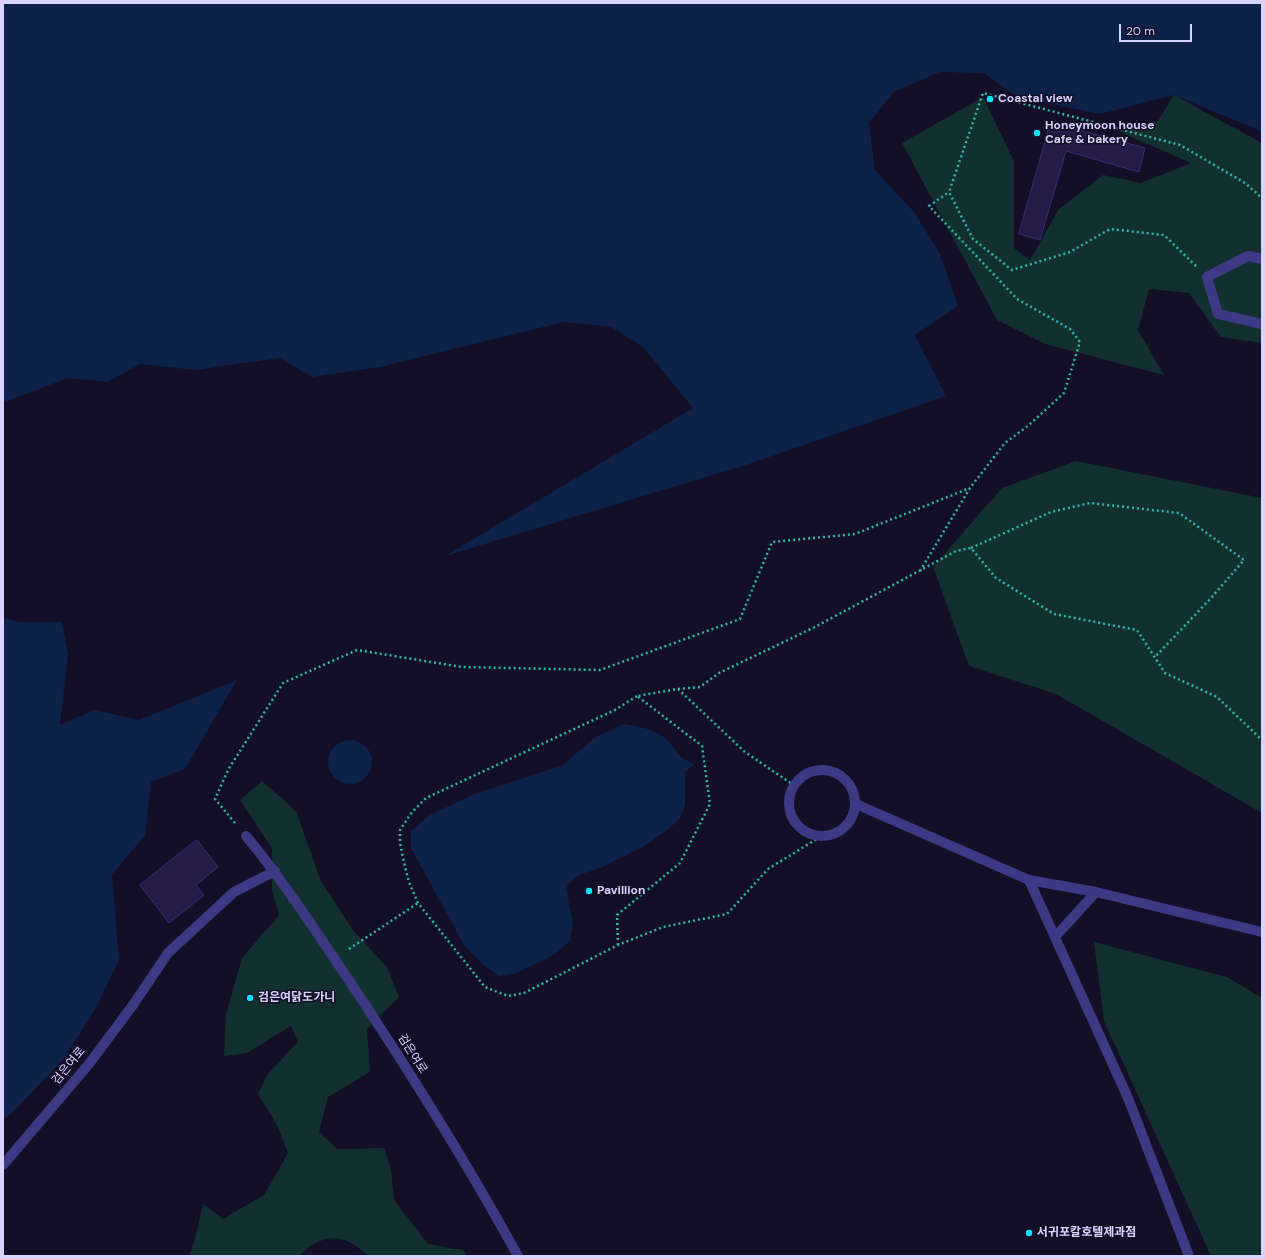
<!DOCTYPE html>
<meta charset="utf-8">
<style>
body{margin:0}
#map{position:relative;width:1265px;height:1259px;overflow:hidden;background:#130f26;font-family:"DM Sans",sans-serif}
canvas{display:block}
.frame{position:absolute;inset:0;border:4px solid #d9d4ff;pointer-events:none}
.scale{position:absolute;left:1119px;top:24px;width:73px;height:18px;box-sizing:border-box;border:2px solid #d9d4ff;border-top:0;padding-left:5px;font-size:12px;line-height:14px;white-space:nowrap;color:#d9d4ff;-webkit-text-stroke:3px #130f26;paint-order:stroke}
</style>
<div id="map">
<canvas width="1265" height="1259"></canvas>
<div class="frame"></div>
<div class="scale">20 m</div>
</div>
<script>
const c = document.querySelector('canvas').getContext('2d');
c.lineJoin = 'round';
function paint(path, color) { c.fillStyle = color; c.fill(path, 'evenodd'); }
function stroke(path, color, width, dash) { c.strokeStyle = color; c.lineWidth = width; c.lineCap = dash ? 'butt' : 'round'; c.setLineDash(dash || []); c.stroke(path); }
function label(font, color, halo, rows, align = 'center') {
  c.font = font + ' "DM Sans","Noto Sans KR",sans-serif'; c.lineWidth = 3; c.setLineDash([]); c.textBaseline = 'middle'; c.strokeStyle = halo; c.fillStyle = color; for (const [text, x, y, turn = 0] of rows) {
    c.save(); c.translate(x, y); c.rotate((+turn || 0) * Math.PI / 180); c.textAlign = isNaN(turn) ? turn : align; if (halo) c.strokeText(text, 0, 0); c.fillText(text, 0, 0); c.restore();
  }
}
paint(new Path2D(`
 M1174 95 1262 143V343L1221 337 1189 293 1149 289 1138 330 1164 375 1045 344 997 320 902 143 983 97 1014 161V248L1030 260 1058 210 1103 175 1141 183 1191 163 1120 132 1158 121Z
 M1076 461 1262 498V813L1056 694 969 666 933 567 1002 488Z
 M262 781 296 811 320 879 352 929 387 967 399 997 367 1029 370 1072 328 1097 319 1132 337 1149 384 1148 391 1170 394 1200 428 1244 463 1250 467 1256H368C343 1232 323 1233 299 1256H189L194 1243 203 1204 223 1219 264 1195 288 1153 277 1125 258 1094 267 1075 298 1042 291 1026 247 1053 224 1056 226 1014 242 958 279 915 272 891V849L240 800Z
 M1094 942 1227 977 1262 998V1256H1211L1104 1021Z`), '#12302f');
paint(new Path2D(`
 M3 3H1262V133L1254 128 1174 95 1100 114 1017 97 983 73 940 72 894 92 869 123 875 170 914 212 940 254 958 306 915 335 946 396 746 465 445 556 693 408 643 347 611 327 564 322 380 367 312 377 280 358 195 370 140 364 108 382 68 378 3 403Z
 M3 618 21 622H62L68 654 60 725 94 710 139 720 237 680 185 769 151 782 145 835 112 875 119 960 96 1008 63 1060 13 1112 3 1120Z
 M624 724C640 727 658 729 669 742 680 755 677 757 695 764L685 772V805L680 818 669 829 643 847 600 868 582 874 570 882 566 889 573 923 570 941 554 955 517 973 499 976 482 964 464 945 411 848V831L430 815 472 795 563 765 594 738Z
 M328 762a22 22 0 1 1 44 0a22 22 0 1 1-44 0Z`), '#0c2248');
const building = new Path2D(`
 M1051 122 1145 148 1139 172 1066 151 1040 240 1019 234Z
 M197 840 218 867 196 885 204 895 169 923 140 885Z`);
paint(building, '#241b47');
stroke(building, '#3b2d73', 1);
stroke(new Path2D(`
 M1196 266 1164 235 1110 229 1070 252 1012 270 973 239 949 192 983 93 1180 145 1245 183 1262 198
 M971 548 1051 512 1090 503 1179 513 1244 560 1212 597 1155 657
 M920 571 970 488 1005 443 1029 425 1064 393 1080 342 1070 329 1017 299 929 206 949 192
 M678 689 700 687 719 673 815 627 956 551 971 548 996 578 1054 614 1137 630 1165 673 1217 697 1262 740
 M637 696 615 710 426 798 412 812 400 830V843L405 867 409 882 418 903 485 987 508 996 524 993 618 945 663 927 727 914 768 869 820 837
 M235 823 215 799 228 770 283 683 357 650 462 667 600 670 740 619 772 542 855 534 970 488
 M618 945 617 915 680 863 710 804 702 746 637 696 678 689 745 752 795 786
 M349 949 418 903`), '#2fb8b0', 2.5, [2, 3]);
stroke(new Path2D(`
 M1262 259 1248 256 1207 277 1218 314 1262 324
 M789 803a33 33 0 1 1 66 0a33 33 0 1 1-66 0Z
 M856 804 1029 880 1128 1098 1189 1256
 M1029 880 1096 892 1262 932
 M1055 937 1096 892`), '#3d3a85', 10);
stroke(new Path2D(`
 M246 836C280 877 309 921 338 964 402 1059 463 1156 518 1256
 M3 1165 89 1064 133 1005 168 953 234 892 275 871`), '#3d3a85', 10);
for (const [x, y, r, color] of [
 [990,99,4,"#00e5ff"],
 [1037,133,4,"#00e5ff"],
 [589,891,4,"#00e5ff"],
 [250,998,4,"#00e5ff"],
 [1029,1233,4,"#00e5ff"]
]) { const dot = new Path2D(); dot.arc(x, y, r, 0, 2 * Math.PI); c.fillStyle = color; c.fill(dot); stroke(dot, '#130f26', 1.5); }
label('bold 12px', '#d9d4ff', '#130f26', [
 ["Coastal view",998,99],
 ["Honeymoon house",1045,126],
 ["Cafe & bakery",1045,140],
 ["Pavillion",597,891],
 ["검은여닭도가니",258,998],
 ["서귀포칼호텔제과점",1037,1233]
], 'left');
label('12px', '#d9d4ff', '#130f26', [
 ["검은여로",412,1054,58],
 ["검은여로",69,1066,-51]
]);
</script>
